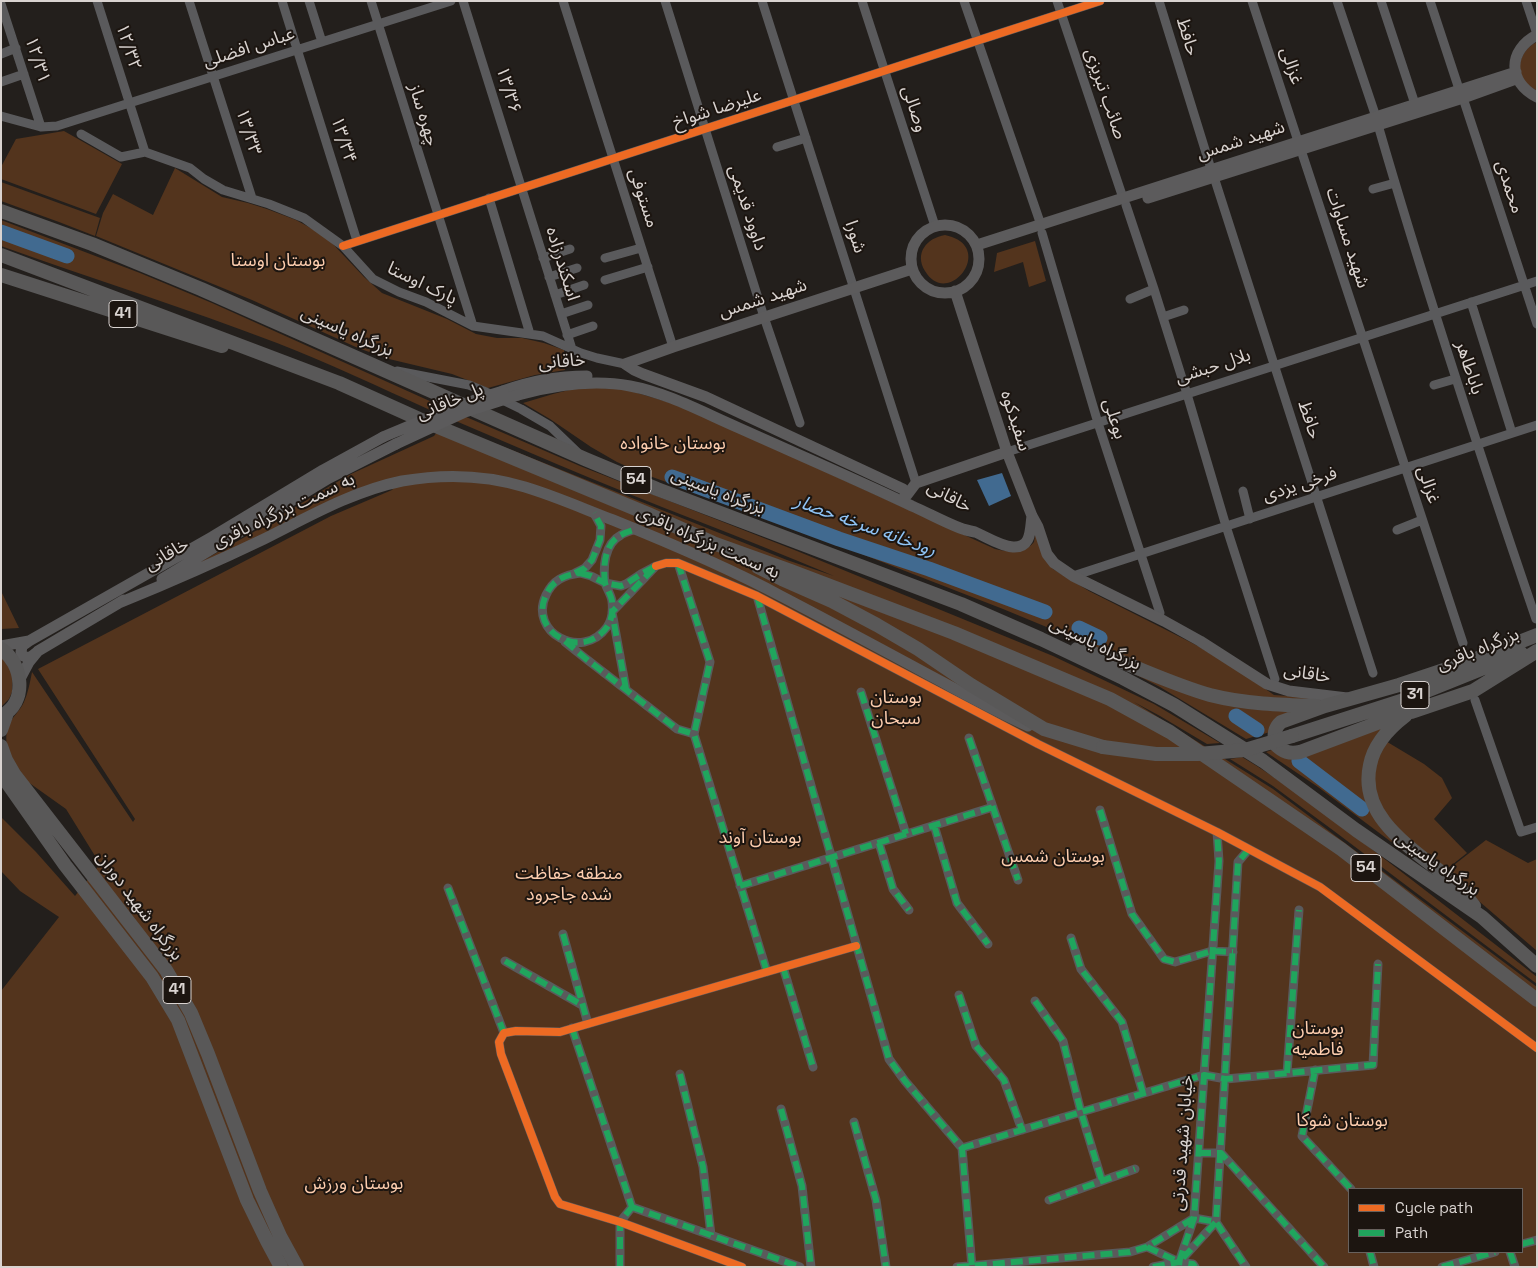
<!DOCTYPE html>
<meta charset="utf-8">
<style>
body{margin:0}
#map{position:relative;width:1538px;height:1268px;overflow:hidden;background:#231f1c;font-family:"Space Grotesk",sans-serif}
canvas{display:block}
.frame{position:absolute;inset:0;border:2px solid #d9d3d0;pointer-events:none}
.legend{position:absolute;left:1348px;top:1188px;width:175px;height:65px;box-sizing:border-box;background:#1c1510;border:1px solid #68615d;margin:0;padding:6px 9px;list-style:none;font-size:15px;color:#d9d3d0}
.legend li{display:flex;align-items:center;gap:10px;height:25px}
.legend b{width:25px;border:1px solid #68615d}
</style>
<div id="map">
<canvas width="1538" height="1268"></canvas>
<div class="frame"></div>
<ul class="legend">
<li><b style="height:6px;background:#ed6a23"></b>Cycle path</li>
<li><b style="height:6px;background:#20a55d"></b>Path</li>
</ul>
</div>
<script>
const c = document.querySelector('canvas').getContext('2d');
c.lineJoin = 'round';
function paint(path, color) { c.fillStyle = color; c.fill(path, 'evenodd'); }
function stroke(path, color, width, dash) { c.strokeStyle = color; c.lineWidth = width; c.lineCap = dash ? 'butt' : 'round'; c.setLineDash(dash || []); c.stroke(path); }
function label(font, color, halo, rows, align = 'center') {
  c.font = font + ' "Space Grotesk","Noto Sans Arabic",sans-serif'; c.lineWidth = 4; c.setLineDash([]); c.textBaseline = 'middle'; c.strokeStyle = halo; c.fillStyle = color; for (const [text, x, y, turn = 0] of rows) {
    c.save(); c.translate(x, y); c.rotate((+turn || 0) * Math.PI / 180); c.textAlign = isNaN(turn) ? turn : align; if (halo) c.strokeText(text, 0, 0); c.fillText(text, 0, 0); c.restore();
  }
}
paint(new Path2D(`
 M1537 42V91C1533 88 1527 85 1524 81 1514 67 1523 48 1537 42Z
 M64 131 122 164 96 214 1 179V167L16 139Z
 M175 168 222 197 248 203 267 209 296 220 316 231 331 242 364 277 382 293 447 319 476 334 497 338H522L544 343 564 350 565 370 535 375 488 388 452 374 389 359 358 348 252 300 96 236 103 213 113 194 153 215Z
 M1 182 100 218 95 236 59 222 1 201Z
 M1 220 140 273 212 303 443 407 580 466 797 551 1053 656 1154 704 1220 743 1207 744 1160 716 1134 702 1273 789 1537 987V1267H1V991L59 917 20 891 1 871V817L36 852 75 896 100 864 66 809 28 782C15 768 0 745 9 725 12 717 20 711 24 702 28 693 30 682 32 672L133 822 135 819 38 669 331 516 392 490 402 477 170 579 252 533 330 486 351 474 434 436 444 423 787 560 834 576C743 537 650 504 559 465 516 447 473 428 430 410 379 387 329 363 277 343 186 308 93 279 1 246ZM1349 1189H1522V1252H1349Z
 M945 235C998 246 948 310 925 271 914 253 927 238 945 235Z
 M1035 241 1046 281 1029 287 1023 262 994 272 997 253Z
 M581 387 624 389 681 406 995 549C1009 552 1024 555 1034 542L1035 536 1032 528 1053 569 1089 591 1198 646 1244 674 1274 695 1329 699 1281 700 1215 692 1124 659 1003 609 810 534 644 474 617 462 591 447 550 419 523 403 553 394Z
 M1 591 19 628 1 629Z
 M1 655 13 671 12 692 9 699 1 707Z
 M1113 663 1150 678 1310 709 1270 732 1246 739 1160 687Z
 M1396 719 1374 742 1369 802 1458 892 1318 787 1266 752 1277 748 1281 753Z
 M1384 740 1424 764 1442 778 1452 798 1434 819 1467 853 1443 872 1387 820 1370 779Z
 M1242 757C1286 783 1328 816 1369 847 1425 890 1481 933 1537 977V984L1334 831 1273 786 1230 759Z
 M1486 840 1528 863 1537 859V951L1445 872Z`), '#53341d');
paint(new Path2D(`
 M1002 473 1011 496 989 506 977 480Z`), '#416a90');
stroke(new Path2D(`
 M1 232 67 256
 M672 477 839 539 929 569 1045 612
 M1079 628 1100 638
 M1236 716 1257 730
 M1299 761 1362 809`), '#416a90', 15);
stroke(new Path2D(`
 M97 1 145 152
 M189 1 252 198
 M282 1 357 241
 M309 1 322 42
 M371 1 473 326
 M463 1 572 349
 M563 1 673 347
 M665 1 764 317 800 423
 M762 1 916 483
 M862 1 935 226
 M964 1 1041 225
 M1057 1 1123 198
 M1159 1 1211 169
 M1252 1 1298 141
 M1337 1 1376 117
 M1381 1 1415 104
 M1430 1 1459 89
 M1526 1 1537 34
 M1 4 41 127
 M1 54 16 48
 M1 82 24 74
 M1463 98 1537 324
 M1 116 41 127 57 126 451 1
 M1378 125C1426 291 1480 455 1536 619
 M81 134 121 157 145 152
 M777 147 806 138
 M1301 150 1463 643
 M145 152 190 168 204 179 223 190 269 204 304 218 343 246 373 279 399 292 426 302 473 326 543 336 581 353 597 358 625 364
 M1214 177 1373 673
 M1373 189 1395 183
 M489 198 530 334
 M1126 205 1154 289 1187 394 1226 526 1275 679
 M1042 233 1098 423 1160 613
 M343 246 1100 1
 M543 258 570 249
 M605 258 641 248
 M549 277 577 268
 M605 280 648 267
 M555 295 584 285
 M1130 299 1154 289
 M1471 302 1512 433
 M561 314 588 305
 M1163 317 1184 310
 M567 335 593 326
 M397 371 469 385 486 392 521 409 550 426 577 452
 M1434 385 1455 379
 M1007 452 1537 281
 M1243 491 1250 519
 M1397 530 1422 520
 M678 563 710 662 694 734 767 972
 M656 566 666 563H678L757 596 1038 744 1217 832 1320 887 1537 1048
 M575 573 585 568 592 560 600 540 601 526 594 513
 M580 573 591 576 605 583C607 589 611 595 612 601 613 610 612 620 607 627 582 662 528 632 546 595 553 580 564 575 580 573Z
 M1073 576 1537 425
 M757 596 889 1059 905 1081 962 1148 972 1267
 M565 642 585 658 677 729 694 734
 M626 689 612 612 656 566 641 574 626 584 621 586 605 583C603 567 604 544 621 535 625 532 631 531 636 529
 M861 692 906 834
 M1475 700 1521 832 1537 827
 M969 738 1018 880
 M1100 810 1132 914 1164 959 1175 962 1212 951 1233 952
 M934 825 957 903 988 944
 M879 843 893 889 909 910
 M740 886 993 807
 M448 888 504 1033
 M563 934 588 1024
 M1071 938 1081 969 1122 1022 1143 1093
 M505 961 582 1005
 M783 967 813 1067
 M959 995 976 1046 1004 1080 1022 1130
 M1035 1001 1063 1041 1081 1112 1102 1181
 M572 1028 632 1207
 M1315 1070 1302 1136 1351 1189
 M1287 1073 1299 910
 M680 1074 703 1167 711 1235
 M781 1109 802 1186 811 1267
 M854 1122 876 1200 886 1267
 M962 1148 1204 1075 1226 1079 1373 1065 1378 964
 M1199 1153H1221L1324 1267
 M1049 1200 1135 1169
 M632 1207 800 1267
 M1522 1244 1537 1240
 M1147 1247 1179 1262
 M1370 1252 1374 1267
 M1510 1252 1515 1267
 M1183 1258 1216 1222 1238 862 1249 849
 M1179 1262 1194 1218 1219 861 1217 832
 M620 1267V1222L632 1207
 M742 1267 620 1222 560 1204 555 1197 501 1054 499 1042 504 1033 516 1031 560 1032 856 946
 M957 1267 1130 1252 1147 1247 1194 1218 1216 1222 1246 1267
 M1153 1267 1179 1262 1193 1264 1195 1267
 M1442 1267 1495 1252`), '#5a5a5c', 9);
stroke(new Path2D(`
 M1537 35C1508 50 1507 82 1537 97
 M1148 198 1463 98 1513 80
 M911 259a34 34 0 1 1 68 0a34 34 0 1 1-68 0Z
 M977 245 1516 72
 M955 291 1007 452 1032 516 1038 527 1047 554 1054 563 1073 576 1164 621 1200 641 1267 684 1289 691 1347 698
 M625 364 634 370 643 374 706 397 903 489 907 495
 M625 364 673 347 912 269
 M503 391C530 381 557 376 587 376
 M518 395C554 385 593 379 630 386 668 393 704 413 739 428 797 454 855 479 912 506 928 513 944 522 960 528 965 530 970 531 975 532 987 537 1000 546 1013 547 1032 548 1030 529 1032 516
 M907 495 916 483 1007 452
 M162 579 329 478 396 444
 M119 603C168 583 216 562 264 539 308 517 353 491 402 481 442 474 486 475 525 487 555 496 584 509 613 520 670 543 727 567 781 596 831 622 881 649 931 676 963 693 995 711 1028 726
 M29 641 22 646 21 652 23 656C30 659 32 656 37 652
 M1 646 29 641 212 537 323 470 383 437
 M20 679 29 662 38 651 124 600`), '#5c5b5c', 11);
stroke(new Path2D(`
 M1 211 92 244 201 289 585 459 657 489 961 604 1041 639 1123 678 1174 705 1263 761 1356 830 1482 917 1537 966
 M1 255 339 383 419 419 648 514 713 543 791 571 954 633 1110 699 1170 732 1341 849 1537 1000
 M1 275 222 346
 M758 567 782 579 832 601 877 625 918 649 971 685 1044 729 1103 747
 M1537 635 1468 662 1399 685 1325 706 1281 722C1274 728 1274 735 1275 744 1283 752 1289 754 1300 752L1396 716 1411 712 1473 691 1537 651
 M1 649C23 663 28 703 1 716
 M1077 649C1090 653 1104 656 1117 660 1148 672 1178 686 1210 695 1245 704 1281 705 1317 706
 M1405 716C1388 729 1374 744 1370 765 1357 823 1425 855 1460 888 1465 893 1469 900 1474 906
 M1 730 7 713
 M1292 736 1404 700 1521 653
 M1 746 6 760 14 774 166 970 191 1013 208 1054 260 1191 280 1236 297 1267
 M1 774 65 865 152 977 178 1020 247 1200 267 1241 281 1267`), '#595858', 14);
stroke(new Path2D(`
 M383 437C423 420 462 403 503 391
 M396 444 465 412 518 395`), '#5c5b5c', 11);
stroke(new Path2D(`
 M1103 747 1156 754H1198L1245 750 1292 736`), '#595858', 14);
stroke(new Path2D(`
 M678 563 710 662 694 734 767 972
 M575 573 585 568 592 560 600 540 601 526 594 513
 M580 573 591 576 605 583C607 589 611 595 612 601 613 610 612 620 607 627 582 662 528 632 546 595 553 580 564 575 580 573Z
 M757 596 889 1059 905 1081 962 1148 972 1267
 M565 641 585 658 677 729 694 734
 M626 689 612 612 656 566 641 574 626 584 621 586 605 583C603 567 604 544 621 535 625 532 631 531 636 529
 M861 692 906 834
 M969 738 1018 880
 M1100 810 1132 914 1164 959 1175 962 1212 951 1233 952
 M934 825 957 903 988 944
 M879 843 893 889 909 910
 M740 886 993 807
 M448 888 504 1033
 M563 934 588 1024
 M1071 938 1081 969 1122 1022 1143 1093
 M505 961 582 1005
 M783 967 813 1067
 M959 995 976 1046 1004 1080 1022 1130
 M1035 1001 1063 1041 1081 1112 1102 1181
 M572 1028 632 1207
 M1315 1070 1302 1136 1351 1189
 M1287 1073 1299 910
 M680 1074 703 1167 711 1235
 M781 1109 802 1186 811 1267
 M854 1122 876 1200 886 1267
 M962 1148 1204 1075 1226 1079 1373 1065 1378 964
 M1199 1153H1221L1324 1267
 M1049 1200 1135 1169
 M632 1207 800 1267
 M1522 1244 1537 1240
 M1147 1247 1179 1262
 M1370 1252 1374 1267
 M1510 1252 1515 1267
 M1183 1258 1216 1222 1238 862 1249 849
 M1179 1262 1194 1218 1219 861 1217 832
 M620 1267V1222L632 1207
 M957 1267 1130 1252 1147 1247 1194 1218 1216 1222 1246 1267
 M1153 1267 1179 1262 1193 1264 1195 1267
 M1442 1267 1495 1252`), '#20a55d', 6, [12, 6]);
stroke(new Path2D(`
 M343 246 1100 1
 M656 566 666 563H678L757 596 1038 744 1217 832 1320 887 1537 1048
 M742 1267 620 1222 560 1204 555 1197 501 1054 499 1042 504 1033 516 1031 560 1032 856 946`), '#ed6a23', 8);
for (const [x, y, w] of [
 [123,314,28],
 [636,480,30],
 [1415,695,28],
 [1366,868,30],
 [177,990,28]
]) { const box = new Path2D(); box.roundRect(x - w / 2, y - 13.5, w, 27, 4); c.fillStyle = '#1c1510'; c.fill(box); stroke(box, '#d9d3d0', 1); }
label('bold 16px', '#d9d3d0', null, [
 ["41",123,314],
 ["54",636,480],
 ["31",1415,695],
 ["54",1366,868],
 ["41",177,990]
]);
label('18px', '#d9d3d0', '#1c1510', [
 ["حافظ",1187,37,73],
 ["۱۲/۳۲",128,47,72],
 ["عباس افضلی",249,48,-18],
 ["۱۲/۳۱",37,60,72],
 ["غزالی",1291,66,72],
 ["۱۳/۳۶",508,90,73],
 ["صائب تبریزی",1105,94,71],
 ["علیرضا شواخ",717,109,-18],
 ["وصالی",914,109,72],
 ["چهره ساز",423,115,73],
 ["۱۳/۳۳",248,132,72],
 ["۱۳/۳۴",343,140,72],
 ["شهید شمس",1241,141,-18],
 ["محمدی",1509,187,72],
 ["مستوفی",643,198,72],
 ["داوود قدیمی",747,208,72],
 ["شورا",855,237,72],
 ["شهید مساوات",1347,238,72],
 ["اسکندرزاده",562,264,73],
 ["پارک اوستا",422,284,26],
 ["شهید شمس",763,299,-18],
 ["بزرگراه یاسینی",347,332,24],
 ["خاقانی",562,362,-4],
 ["بلال حبشی",1213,367,-18],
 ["باباطاهر",1469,368,72],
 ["پل خاقانی",450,402,-22],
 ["بوعلی",1114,419,73],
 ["حافظ",1309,420,72],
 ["سفیدکوه",1015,421,72],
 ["فرخی یزدی",1300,485,-18],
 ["غزالی",1428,485,72],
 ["بزرگراه یاسینی",718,492,21],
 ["خاقانی",949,497,28],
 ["به سمت بزرگراه باقری",284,511,-25],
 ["به سمت بزرگراه باقری",708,543,24],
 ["خاقانی",167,555,-30],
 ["بزرگراه یاسینی",1095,644,26],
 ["بزرگراه باقری",1478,650,-22],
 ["خاقانی",1307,674,9],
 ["بزرگراه یاسینی",1437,864,35],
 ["بزرگراه شهید دوران",139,906,53],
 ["خیابان شهید قدرتی",1183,1143,-86]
]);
label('18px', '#fdcdae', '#1c1510', [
 ["بوستان اوستا",278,261],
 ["بوستان خانواده",673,444],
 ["بوستان",896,698],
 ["سبحان",896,719],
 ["بوستان آوند",760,838],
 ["بوستان شمس",1053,857],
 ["منطقه حفاظت",569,874],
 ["شده جاجرود",569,895],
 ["بوستان",1318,1029],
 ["فاطمیه",1318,1050],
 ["بوستان شوکا",1342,1121],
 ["بوستان ورزش",354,1184]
]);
label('italic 19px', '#90c4f6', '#1c1510', [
 ["رودخانه سرخه حصار",865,526,20]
]);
</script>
